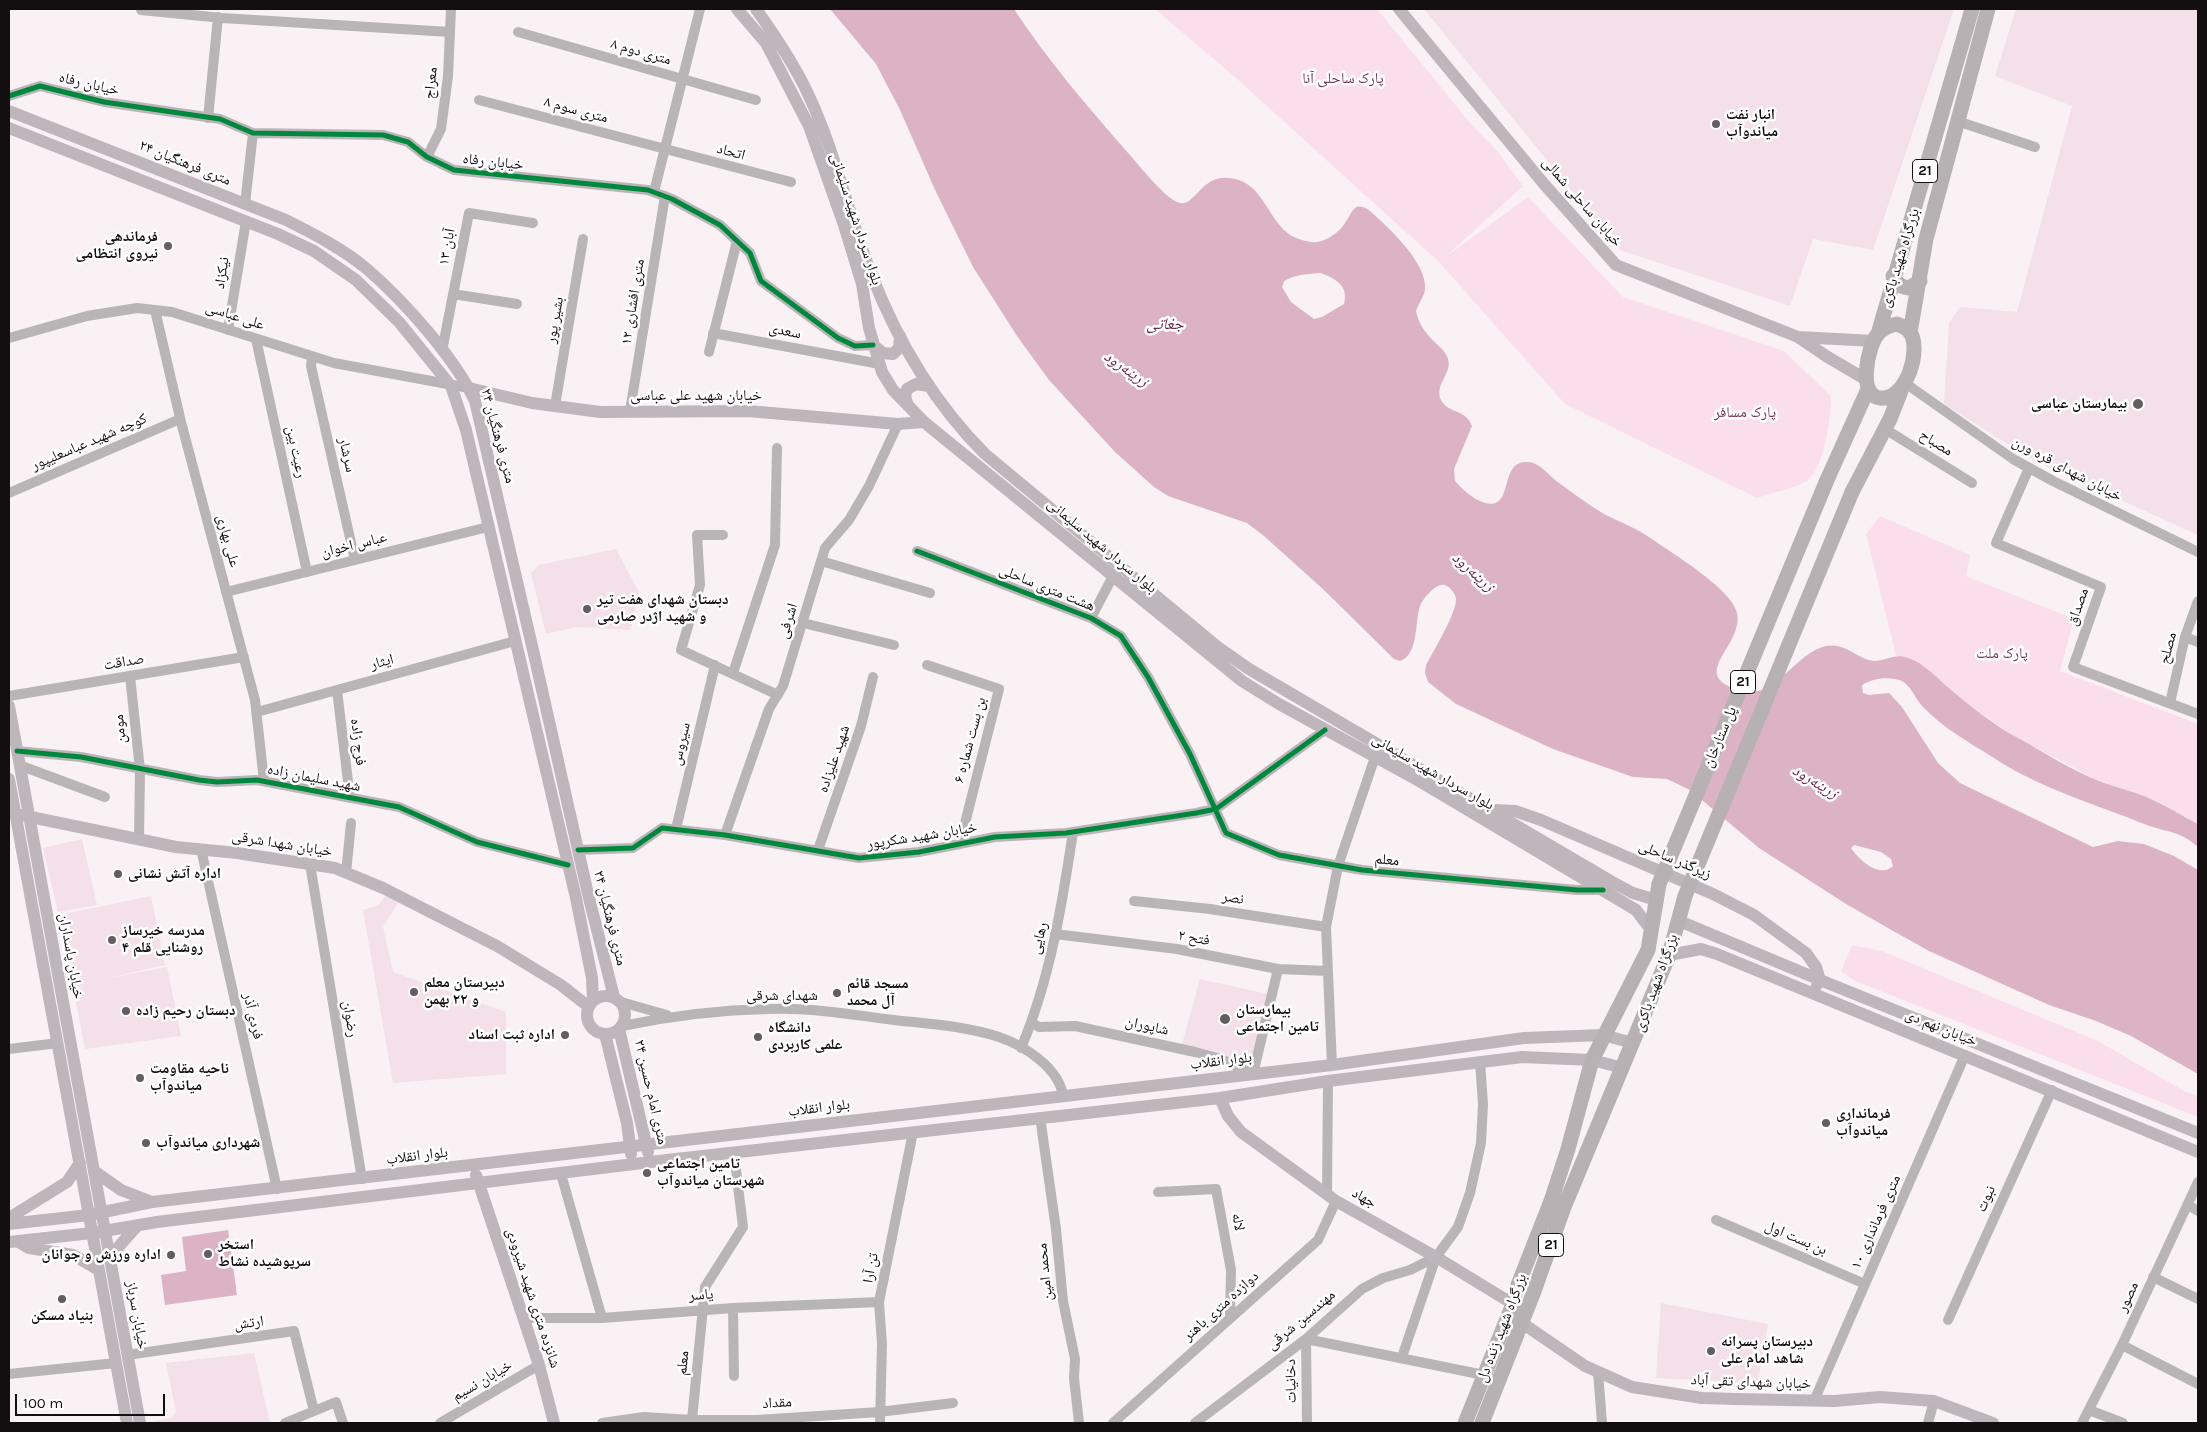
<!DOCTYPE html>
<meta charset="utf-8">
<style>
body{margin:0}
#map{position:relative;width:2207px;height:1432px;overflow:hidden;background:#faf1f5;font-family:Karla,sans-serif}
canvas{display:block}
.frame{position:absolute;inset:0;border:10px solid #130e10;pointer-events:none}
.scale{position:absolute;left:15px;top:1394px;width:150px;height:22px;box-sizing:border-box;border:2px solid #130e10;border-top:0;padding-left:6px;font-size:15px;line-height:18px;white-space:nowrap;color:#130e10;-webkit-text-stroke:4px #fff;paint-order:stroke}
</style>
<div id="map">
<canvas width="2207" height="1432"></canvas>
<div class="frame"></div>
<div class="scale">100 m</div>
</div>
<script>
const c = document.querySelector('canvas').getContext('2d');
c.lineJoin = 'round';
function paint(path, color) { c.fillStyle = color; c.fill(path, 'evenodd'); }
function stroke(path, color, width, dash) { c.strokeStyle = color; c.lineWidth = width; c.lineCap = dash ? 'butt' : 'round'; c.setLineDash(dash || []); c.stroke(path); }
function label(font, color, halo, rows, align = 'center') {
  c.font = font + ' Karla,"Noto Naskh Arabic",sans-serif'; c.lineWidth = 5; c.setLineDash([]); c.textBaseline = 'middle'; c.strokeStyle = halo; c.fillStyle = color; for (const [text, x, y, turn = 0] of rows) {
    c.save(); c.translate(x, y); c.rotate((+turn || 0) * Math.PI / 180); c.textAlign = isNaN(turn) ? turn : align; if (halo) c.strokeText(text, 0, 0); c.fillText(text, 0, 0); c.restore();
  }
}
paint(new Path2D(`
 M1424 9H1954L1873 250 1813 239 1790 306 1620 250Z
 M2016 9H2198V535L2035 461 1944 404 1949 323 1960 307 2017 312 2072 106 1995 76Z
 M616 549 639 592 631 630 577 627 546 634 531 573 539 565Z
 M82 839 97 905 58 912 43 848Z
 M151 896 165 965 104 979 167 967 181 1036 85 1049 59 915Z
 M385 896 398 903 383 927 393 972 506 1012V1074L393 1083 363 910 379 905Z
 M1200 979 1268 994 1251 1065 1182 1044Z
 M1661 1303 1768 1324 1758 1383 1656 1378Z
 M254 1353 270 1423H156L155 1421 171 1418 176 1412 166 1363Z`), '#f3e0e8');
paint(new Path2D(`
 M1155 9H1377L1471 124 1498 152 1523 186 1444 258 1528 197 1623 297 1784 351 1831 396C1831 418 1825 464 1808 480 1801 486 1767 495 1757 498L1565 404 1439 262 1236 78Z
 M1880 516 1970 555 1966 576 2074 619 2060 671 2198 724V824L2154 800 2097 780 2016 737 1970 706 1908 658 1896 656 1866 534Z
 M1852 945 1882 951 2098 1041 2184 1091 2198 1096V1117L1853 980 1841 971Z`), '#fbdeeb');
paint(new Path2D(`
 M830 9H1014C1048 61 1088 107 1129 154 1139 165 1166 200 1180 203 1197 206 1202 168 1239 180 1266 189 1270 227 1296 238 1301 240 1306 241 1311 242 1323 244 1339 233 1345 223 1353 211 1354 201 1369 210 1387 226 1428 263 1425 290 1424 296 1418 305 1416 311 1418 321 1422 328 1428 335 1434 343 1446 350 1448 359 1453 375 1431 386 1443 403 1452 414 1465 409 1472 426L1454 469 1455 481C1464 492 1493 517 1503 495 1509 482 1508 461 1527 462 1540 462 1549 476 1559 483 1574 494 1589 505 1604 514 1620 522 1638 529 1652 539 1673 554 1732 589 1737 613 1744 647 1684 676 1743 691 1778 701 1801 640 1837 646 1850 648 1861 660 1874 661 1886 661 1895 653 1908 658 1924 663 1938 679 1951 690 1973 708 1995 726 2020 739 2045 753 2071 770 2099 781 2117 788 2137 792 2155 801 2170 808 2184 817 2198 824V847C2178 830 2169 833 2147 825 2095 804 2041 789 1994 758 1970 743 1943 728 1923 707 1916 700 1911 686 1902 681 1889 676 1873 678 1862 685L1863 693 1869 695 1889 693 1902 707 1938 763 1960 783 2093 847 2118 841 2144 844 2174 856 2198 870V1074L2131 1036 2096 1021 2049 1005 1929 951 1895 932 1846 904 1759 848 1690 790 1667 779 1633 777 1553 749 1456 704 1428 682 1425 673 1426 665C1433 652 1457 612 1456 599 1456 594 1450 587 1445 585 1439 584 1435 588 1431 591 1426 596 1420 603 1419 610 1415 625 1418 655 1400 661L1394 659 1324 590 1264 536 1247 523 1168 496 1154 487 1115 452 1049 380 1017 336 973 267 936 192 900 110 876 64ZM1321 273C1336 279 1349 286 1344 304L1322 317 1314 319 1291 302 1282 287 1284 281C1296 274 1308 274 1321 273ZM1854 845 1881 852 1891 859 1893 866C1880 879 1859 860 1851 848Z
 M228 1230 237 1295 165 1305 161 1275 186 1271 182 1237Z`), '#dcb3c5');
stroke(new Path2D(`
 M141 10 222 18 450 32
 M518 32 756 100
 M9 96 40 86 104 102 220 119 253 133 383 135 408 142 427 157 454 170 648 190 672 199 720 225 750 253 761 281 838 338 855 346 873 345
 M479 100 791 182
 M208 118 218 17
 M1957 121 2035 147
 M427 157 441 129 448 76 451 9
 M654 192 700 9
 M245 204 253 133
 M453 294 517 304
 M155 310 181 422 255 700 264 781
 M228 330 246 221
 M713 333 880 364
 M9 338 87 316 137 308 172 312 334 363 469 388
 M256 339 307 572
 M442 351 469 213 533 223
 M709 352 737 241
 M312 357 311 366 355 560
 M1905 383 2013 459 2053 481 2198 552
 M555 406 583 239
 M630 411 665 196
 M1885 429 1972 483
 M2029 468 1996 543 2101 587 2073 667 2198 714
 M9 493 180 419
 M723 535H697L700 585 681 650 778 695
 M917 551 1091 618 1121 636 1148 677 1190 754 1226 833 1279 855 1362 870 1577 890H1603
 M821 561 930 593
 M226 592 488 527
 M1091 618 1113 576
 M803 623 894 645
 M2185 637 2198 642
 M927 665 999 689 960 843
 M733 673 775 545 777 448
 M130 676 140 770 139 840
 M337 690 350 798
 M9 696 244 657
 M2170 703 2185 637 2198 601
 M257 712 515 641
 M17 751 81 757 199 780 217 782 257 780 399 807 477 842 568 865
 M19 765 105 797
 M676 829 715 665
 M725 835 769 709 783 686 825 548 849 520 869 486 898 424
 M201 849 277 1189
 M578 850 633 848 662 828 725 835 859 858 919 852 995 837 1066 833 1196 813 1216 809 1325 730
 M818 850 861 726 873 677
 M310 864 362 1179
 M346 873 351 823
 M1134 901 1210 909 1326 927
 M1055 934 1177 949 1278 969 1328 971
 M621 1002 667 1015
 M1032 1023 1039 1027 1075 1026 1195 1052 1221 1059 1253 1074 1278 969
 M622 1026C670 1016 719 1010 769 1009 810 1007 853 1015 894 1020 929 1024 965 1026 999 1037 1025 1046 1059 1068 1063 1096
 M1021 1048C1050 980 1062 905 1073 832
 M9 1049 58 1043
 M1332 1065 1326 927 1338 866 1375 757
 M1040 1117 1056 1229 1063 1301 1075 1359 1074 1378 1079 1423
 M561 1174 602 1318
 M1158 1192 1216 1189 1231 1270 1230 1318
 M1327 1193 1328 1081
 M2188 1205 2198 1211
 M1716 1220 1865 1284
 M2153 1277 2198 1299
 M733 1308 734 1376
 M524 1318H602L733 1308 879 1302
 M1948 1320 2052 1090
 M2122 1345 2198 1384
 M127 1355 294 1331 314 1411
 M1402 1357 1436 1257 1458 1227 1470 1193 1481 1143 1483 1104 1480 1062
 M1598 1372 1602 1423
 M9 1374 116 1363
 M1814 1401 1965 1055
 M2089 1410 2123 1423
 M692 1420 705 1287 743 1227 734 1153
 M285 1423 336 1402 343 1423
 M440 1423 539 1365
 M602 1423 644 1417 692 1420H757L879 1412 953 1403
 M880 1423 882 1344 879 1302 913 1132
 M1113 1423 1318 1240 1336 1201
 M1195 1423 1306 1339 1362 1289 1383 1278 1410 1270 1436 1257
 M1307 1423 1306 1339 1484 1375
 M1928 1423 1934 1401
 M2082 1423 2122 1345 2198 1182`), '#b9b5b6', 10);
stroke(new Path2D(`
 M737 9 766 43 809 126 844 225 862 284 869 328 882 372 893 390 924 422 1242 681 1279 704 1421 782 1636 910 1652 931
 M756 9C776 37 795 65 809 96 836 154 849 217 872 276 898 342 935 404 985 454L1219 648 1249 669 1614 883 1633 893 1656 900
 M1399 9 1544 184 1616 265 1798 337 1826 356 1865 379
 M9 111 286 220C314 234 343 249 367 269 404 301 455 358 475 401L533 650 588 894 614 997
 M9 128 278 234 314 251 356 280 399 322 451 386 466 430 576 898 592 978 593 1000
 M1798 337 1874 341
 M873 345 883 353 893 354 899 348 900 336
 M469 388 532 403 600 412 748 411 898 424 924 422
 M908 406 905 396 907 389 916 384 929 386
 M9 706 140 1423
 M9 779 127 1423
 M1494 810 1515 811 1541 820 1713 894 1754 915 1806 953 1816 967 1820 980 1817 985
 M21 815 176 847 237 853 335 868 383 888 497 946 561 985 589 1007
 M1677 920 1825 982 2198 1133
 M1669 955 1701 949 1717 954 2198 1152
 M587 1015a19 19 0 1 1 38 0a19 19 0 1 1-38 0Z
 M619 1029 648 1152
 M605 1034 627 1123 631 1154
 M1220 1098 1228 1116 1241 1132 1336 1201 1436 1257 1513 1304
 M94 1171 121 1190 152 1202
 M476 1175 539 1365 554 1423
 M9 1218 67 1182 80 1163
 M9 1224 89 1215 152 1202 1332 1065 1524 1038 1603 1035 1633 1043
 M17 1241 29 1248 73 1255 99 1270
 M9 1242 92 1233 157 1222 667 1160 1220 1098 1328 1081 1522 1057 1592 1060 1623 1068
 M110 1261 120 1245 138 1225
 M1522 1323 1585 1366 1632 1387 1702 1398 1736 1399 1834 1401 1880 1397 1934 1401 1993 1423`), '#beb6ba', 12);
stroke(new Path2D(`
 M1893 276C1897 283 1900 287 1909 288L1920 281
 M1897 324C1902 326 1907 328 1910 332 1922 350 1906 401 1880 398 1857 395 1868 347 1877 335 1882 328 1889 326 1897 324Z
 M1910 333 1926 239 1988 9
 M1878 334 1972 9
 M1827 480 1868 389
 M1852 492 1890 419 1901 391
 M1465 1423 1513 1304 1516 1290 1551 1201 1568 1149 1592 1060 1648 950 1659 884
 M1482 1423 1533 1294 1564 1207 1669 955 1685 896`), '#b8b1b4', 15);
stroke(new Path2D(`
 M1659 884 1827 480
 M1685 896 1852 492`), '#b8b1b4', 15);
stroke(new Path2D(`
 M9 96 40 86 104 102 220 119 253 133 383 135 408 142 427 157 454 170 648 190 672 199 720 225 750 253 761 281 838 338 855 346 873 345
 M917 551 1091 618 1121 636 1148 677 1190 754 1226 833 1279 855 1362 870 1577 890H1603
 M17 751 81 757 199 780 217 782 257 780 399 807 477 842 568 865
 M578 850 633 848 662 828 725 835 859 858 919 852 995 837 1066 833 1196 813 1216 809 1325 730`), '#00873e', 5);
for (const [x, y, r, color] of [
 [1716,124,5,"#645d60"],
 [168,246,5,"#645d60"],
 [2138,404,6,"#645d60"],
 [587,609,5,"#645d60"],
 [118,874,5,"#645d60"],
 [112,940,5,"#645d60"],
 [414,992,5,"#645d60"],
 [837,993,5,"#645d60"],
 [126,1011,5,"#645d60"],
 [1225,1019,6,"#645d60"],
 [565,1035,5,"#645d60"],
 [758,1037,5,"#645d60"],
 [140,1078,5,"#645d60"],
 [1826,1123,5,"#645d60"],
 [146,1143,5,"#645d60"],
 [647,1173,5,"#645d60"],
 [208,1254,5,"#645d60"],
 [171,1255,5,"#645d60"],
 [62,1299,5,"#645d60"],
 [1711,1351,5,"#645d60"]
]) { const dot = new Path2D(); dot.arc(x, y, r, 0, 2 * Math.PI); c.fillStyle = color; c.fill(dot); stroke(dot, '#fff', 2); }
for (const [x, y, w] of [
 [1925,171,25],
 [1743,682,25],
 [1551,1245,25]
]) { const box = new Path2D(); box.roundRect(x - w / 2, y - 11.5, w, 23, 4); c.fillStyle = '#fff'; c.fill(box); stroke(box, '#130e10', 1); }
label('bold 14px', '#130e10', null, [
 ["21",1925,171],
 ["21",1743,682],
 ["21",1551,1245]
]);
label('15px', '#130e10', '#fff', [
 ["۸ متری دوم",641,52,16],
 ["معراج",431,83,-84],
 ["خیابان رفاه",89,84,13],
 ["۸ متری سوم",576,110,15],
 ["اتحاد",731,152,15],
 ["خیابان رفاه",493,162,6],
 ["۲۴ متری فرهنگیان",185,163,22],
 ["خیابان ساحلی شمالی",1582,202,49],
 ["بلوار سردار شهید سلیمانی",856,219,72],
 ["۱۳ آبان",447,247,-79],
 ["بزرگراه شهید باکری",1900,258,-73],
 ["نیکزاد",222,273,-81],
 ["۱۲ متری افشاری",633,302,-81],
 ["علی عباسی",235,316,18],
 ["بشیر پور",555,320,-80],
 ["سعدی",785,331,11],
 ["خیابان شهید علی عباسی",696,396],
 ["۲۴ متری فرهنگیان",498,436,75],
 ["کوچه شهید عباسعلیپور",89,442,-23],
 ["مصباح",1936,443,32],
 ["رعیت بین",296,452,78],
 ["سرشار",347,455,77],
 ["خیابان شهدای قره ورن",2067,469,28],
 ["علی بهاری",228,541,75],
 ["عباس اخوان",354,545,-14],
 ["بلوار سردار شهید سلیمانی",1102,546,40],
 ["هشت متری ساحلی",1047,588,22],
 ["مصداق",2078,607,-71],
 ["اشرفی",788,621,-73],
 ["مصلح",2168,648,-75],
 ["صداقت",124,662,-10],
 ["ایثار",382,662,-15],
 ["مومن",120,729,-96],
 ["پل ستارخان",1720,737,-67],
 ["بن بست شماره ۶",970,740,-75],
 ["فرج زاده",358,742,83],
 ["سیروس",681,744,-77],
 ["شهید علیزاده",834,759,-71],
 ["بلوار سردار شهید سلیمانی",1433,772,30],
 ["شهید سلیمان زاده",314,778,11],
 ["خیابان شهید شکرپور",922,836,-9],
 ["خیابان شهدا شرقی",282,844,9],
 ["معلم",1387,860,5],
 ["زیرگذر ساحلی",1675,860,23],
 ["نصر",1233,898,9],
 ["۲۴ متری فرهنگیان",610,918,76],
 ["رهایی",1039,938,-75],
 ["فتح ۲",1194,938,10],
 ["خیابان پاسداران",71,956,80],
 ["بزرگراه شهید باکری",1656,983,-70],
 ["شهدای شرقی",782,996],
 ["فردی آذر",253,1016,77],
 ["رضوان",350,1019,81],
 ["شاپوران",1147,1026,12],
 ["خیابان نهم دی",1941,1028,22],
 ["بلوار انقلاب",1221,1061,-7],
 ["۲۴ متری امام حسین",651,1092,77],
 ["بلوار انقلاب",819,1108,-7],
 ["بلوار انقلاب",417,1156,-7],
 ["جهاد",1364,1198,29],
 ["نبوت",1986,1199,-66],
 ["لاله",1238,1222,80],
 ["۱۰ متری فرمانداری",1876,1222,-66],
 ["بن بست اول",1796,1238,23],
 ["تن آرا",871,1268,-79],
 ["محمد امین",1045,1272,-96],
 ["یاسر",701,1295,-4],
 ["مصور",2128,1297,-65],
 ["شانزده متری شهید شیرودی",533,1298,72],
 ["دوازده متری باهنر",1221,1306,-42],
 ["خیابان سرباز",137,1315,80],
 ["مهندسین شرقی",1301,1320,-40],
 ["ارتش",249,1323,-8],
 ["بزرگراه شهید زنده دل",1502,1328,-69],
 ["معلم",683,1363,-84],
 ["خیابان نسیم",482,1381,-30],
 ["دخانیات",1291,1381,-91],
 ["خیابان شهدای تقی آباد",1751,1382,2],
 ["مقداد",777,1403,-4]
]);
label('15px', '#773456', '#fff', [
 ["پارک ساحلی آنا",1343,79],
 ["پارک مسافر",1745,413],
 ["پارک ملت",2002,654]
]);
label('bold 15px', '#130e10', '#fff', [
 ["انبار نفت",1726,115],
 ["میاندوآب",1726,132],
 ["فرماندهی",158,237,"right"],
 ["نیروی انتظامی",158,254,"right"],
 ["بیمارستان عباسی",2127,404,"right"],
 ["دبستان شهدای هفت تیر",597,600],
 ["و شهید اژدر صارمی",597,617],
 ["اداره آتش نشانی",128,874],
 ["مدرسه خیرساز",122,931],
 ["روشنایی قلم ۴",122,948],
 ["دبیرستان معلم",424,983],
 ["و ۲۲ بهمن",424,1000],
 ["مسجد قائم",847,984],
 ["آل محمد",847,1001],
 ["بیمارستان",1236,1010],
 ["تامین اجتماعی",1236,1027],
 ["دبستان رحیم زاده",136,1011],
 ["دانشگاه",768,1028],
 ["علمی کاربردی",768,1045],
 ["اداره ثبت اسناد",555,1035,"right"],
 ["ناحیه مقاومت",150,1069],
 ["میاندوآب",150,1086],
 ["فرمانداری",1836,1114],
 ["میاندوآب",1836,1131],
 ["شهرداری میاندوآب",156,1143],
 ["تامین اجتماعی",657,1164],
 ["شهرستان میاندوآب",657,1181],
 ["استخر",218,1245],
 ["سرپوشیده نشاط",218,1262],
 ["اداره ورزش و جوانان",161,1255,"right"],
 ["بنیاد مسکن",62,1316,"center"],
 ["دبیرستان پسرانه",1721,1342],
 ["شاهد امام علی",1721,1359]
], 'left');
label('italic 16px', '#682749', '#fff', [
 ["جغاتی",1165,324],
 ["زرینه‌رود",1126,369,35],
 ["زرینه‌رود",1473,572,42],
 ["زرینه‌رود",1815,782,31]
]);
</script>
